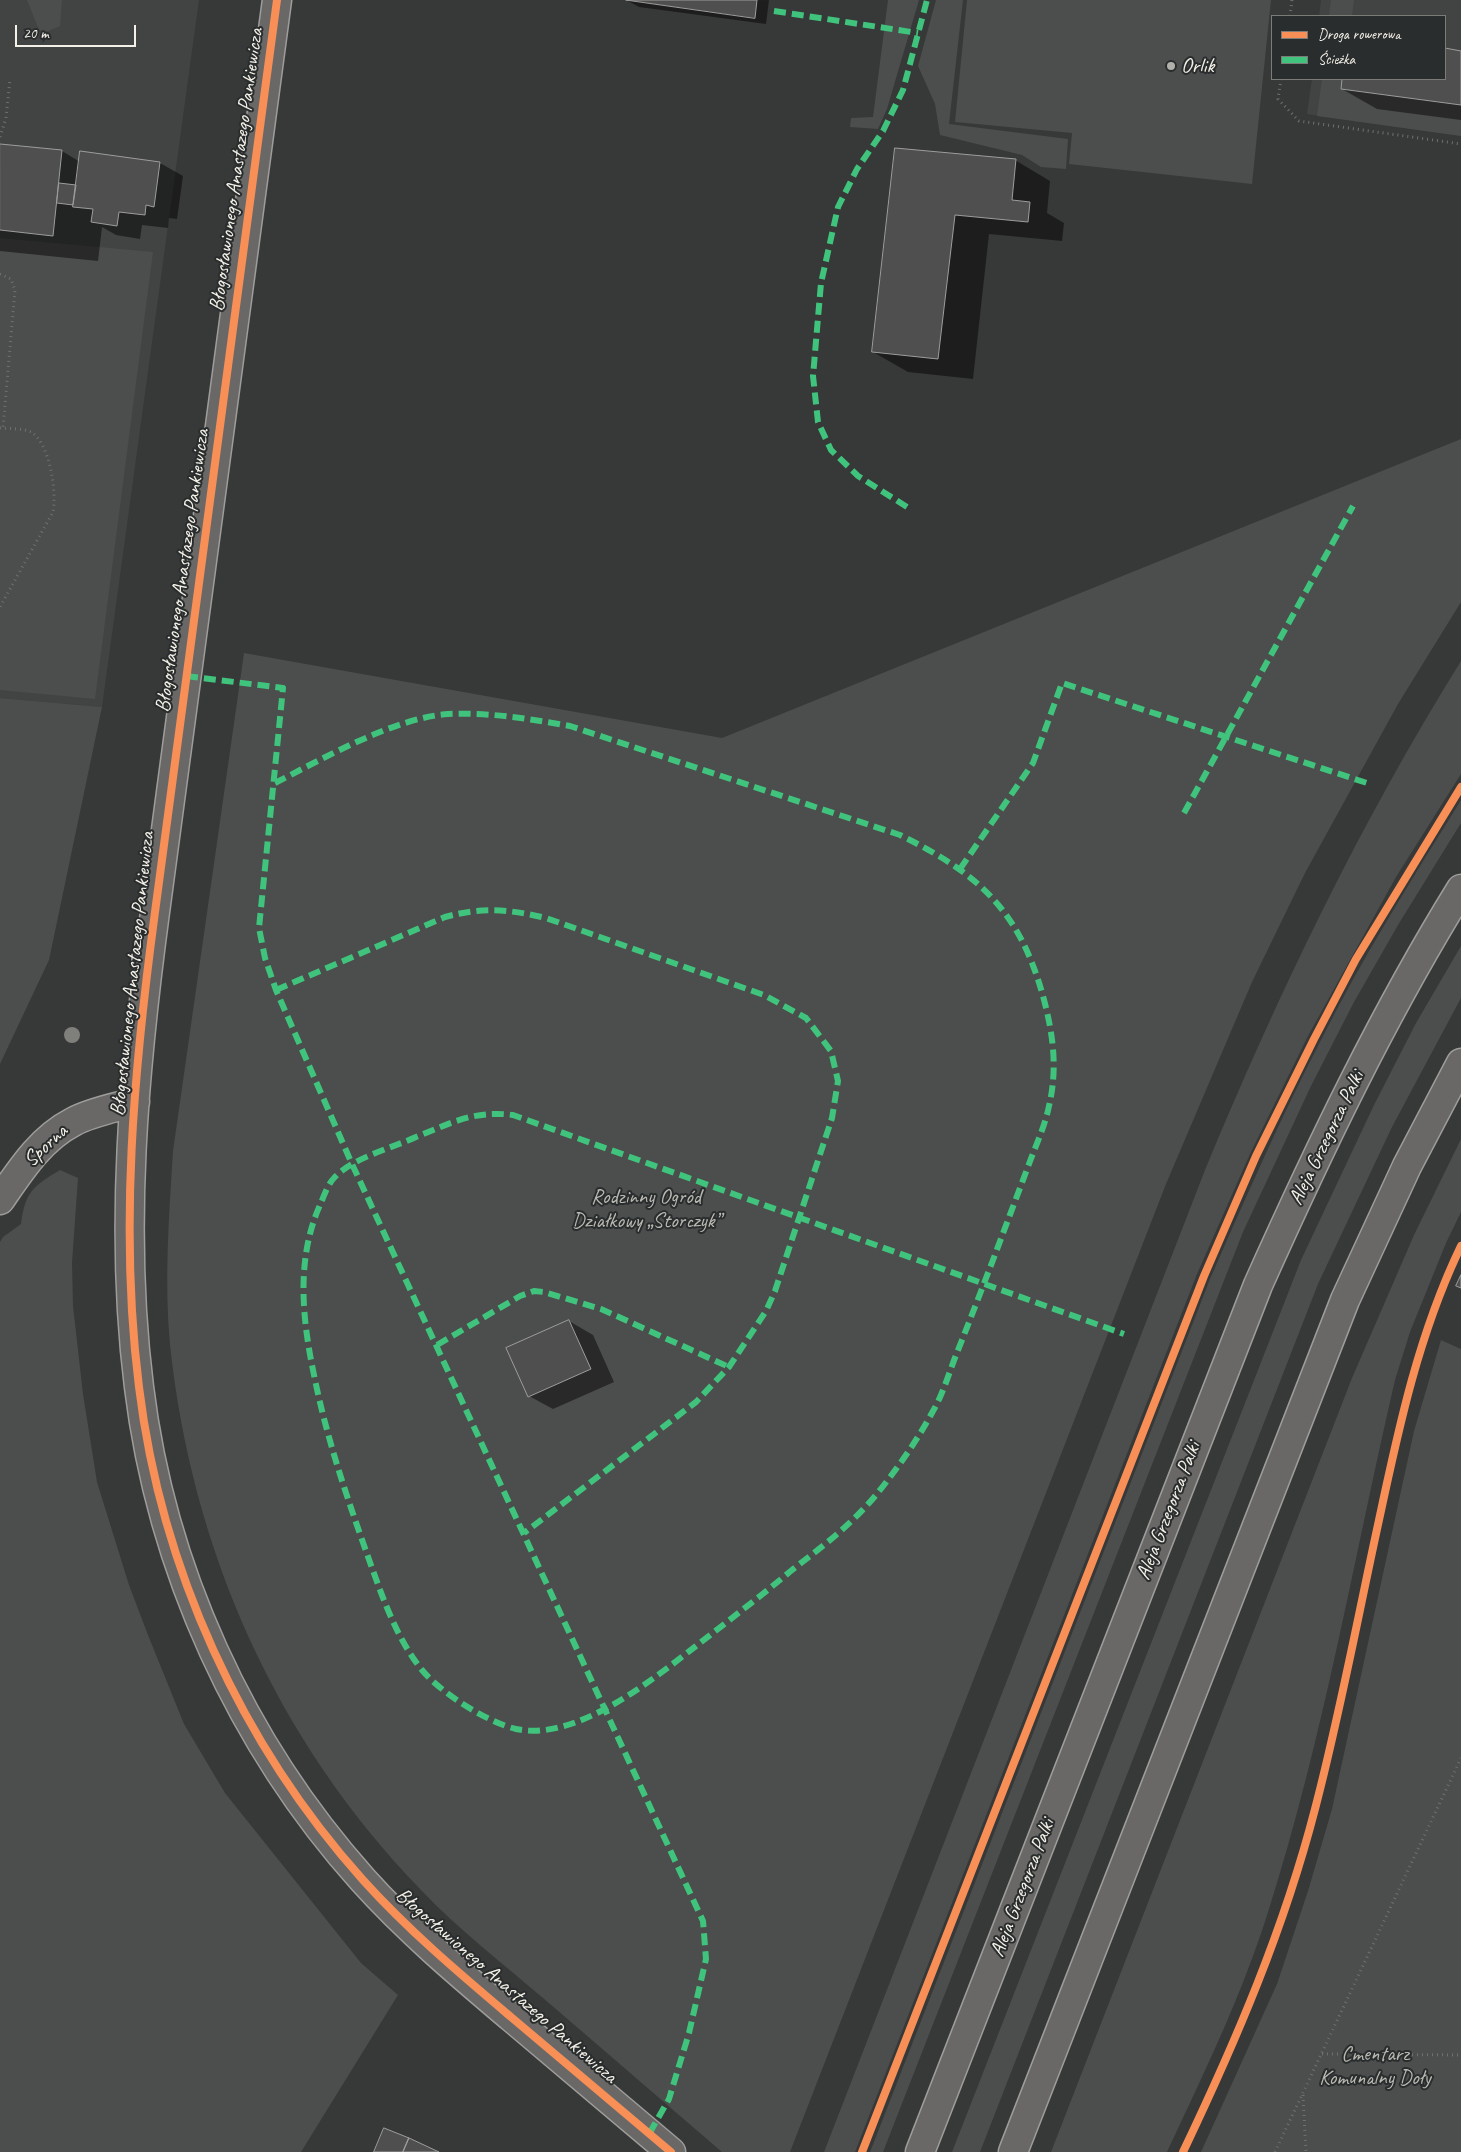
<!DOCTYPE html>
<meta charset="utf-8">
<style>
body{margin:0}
#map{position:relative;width:1461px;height:2152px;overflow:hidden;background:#373838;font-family:Caveat,sans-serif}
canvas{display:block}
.legend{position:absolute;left:1271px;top:15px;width:175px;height:65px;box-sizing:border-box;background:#2a2d2e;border:1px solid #7b7b78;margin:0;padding:6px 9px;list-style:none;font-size:15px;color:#f4f1e8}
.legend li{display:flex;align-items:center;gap:10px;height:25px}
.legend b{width:25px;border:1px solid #7b7b78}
.scale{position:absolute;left:15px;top:25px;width:121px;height:22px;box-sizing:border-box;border:2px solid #f4f1e8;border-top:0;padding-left:6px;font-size:15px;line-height:18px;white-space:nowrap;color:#f4f1e8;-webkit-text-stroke:4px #2a2d2e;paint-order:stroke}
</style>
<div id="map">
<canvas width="1461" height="2152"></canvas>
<ul class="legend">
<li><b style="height:6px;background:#f78f57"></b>Droga rowerowa</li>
<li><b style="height:6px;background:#40c37c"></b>Ścieżka</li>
</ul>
<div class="scale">20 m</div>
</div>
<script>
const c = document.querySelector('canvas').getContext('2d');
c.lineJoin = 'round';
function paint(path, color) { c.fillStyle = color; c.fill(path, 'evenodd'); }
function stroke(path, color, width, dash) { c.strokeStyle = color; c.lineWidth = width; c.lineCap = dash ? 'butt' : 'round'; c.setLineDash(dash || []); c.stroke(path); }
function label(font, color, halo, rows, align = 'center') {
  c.font = font + ' Caveat,sans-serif'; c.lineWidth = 4; c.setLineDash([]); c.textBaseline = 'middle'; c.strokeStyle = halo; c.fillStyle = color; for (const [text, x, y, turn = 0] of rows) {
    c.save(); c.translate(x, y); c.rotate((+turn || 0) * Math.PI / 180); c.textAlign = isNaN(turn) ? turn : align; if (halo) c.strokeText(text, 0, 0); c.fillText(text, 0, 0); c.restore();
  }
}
paint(new Path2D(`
 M0 0H199L102 707 0 698Z
 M1321 0H1461V136L1307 114 1312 79H1445V16H1319Z`), '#414443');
paint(new Path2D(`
 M27 0H62L60 26 48 31 39 30Z
 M888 0H919L887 109 878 129 850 127 851 118 873 117Z
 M936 0H963L949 124 1068 139 1066 169 1041 167 1022 155 940 135 935 104 918 66Z
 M967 0H1271L1252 184 1069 164 1072 133 955 122Z
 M1331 0H1354L1352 16H1329Z
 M1322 79H1342L1341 89 1461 105V136L1317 116Z
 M0 238 153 252 95 699 0 690Z
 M1461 439V602L1398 704 1305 873 1252 982 1166 1184 790 2152H722C662 2101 603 2049 543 1998 502 1963 458 1929 421 1890 276 1740 192 1551 170 1345 164 1281 169 1215 173 1151L244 653 722 738Z
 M1461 661V774L1396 877 1308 1036 1250 1154 1197 1274 855 2152H824L1205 1170C1278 994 1360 823 1461 661Z
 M0 698 102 707 49 960 0 1064Z
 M1461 800V823L1398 925 1354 1002 1311 1086 1243 1232 883 2152H870L1210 1279C1245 1199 1280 1119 1320 1042 1362 958 1412 879 1461 800Z
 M1461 946V998L1392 1127 1318 1284 980 2152H952L1301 1260 1374 1105 1416 1023Z
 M1461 1139V1212L1446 1243 1410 1332 1395 1380C1354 1557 1324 1736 1269 1909 1243 1993 1204 2073 1167 2152H1051L1352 1378 1414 1235Z
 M60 1170 78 1178 72 1263 73 1306 83 1394 97 1482 129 1585 148 1635 184 1724 225 1793 361 1963 398 1995 301 2152H0V1242L3 1237 21 1224C25 1192 33 1186 60 1170Z
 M1441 1340 1461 1349V2152H1201L1277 1984 1308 1891 1332 1809 1414 1431Z`), '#4b4e4c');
paint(new Path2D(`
 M769 0 766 24 639 7 628 1Z
 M1445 50 1461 52V120L1377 109 1342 89 1343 79H1445Z
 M0 145 62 151 80 162 160 163 183 176 177 219 169 218 168 228 142 225 140 239 116 235 102 227 98 261 0 251Z
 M896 149 1015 160 1050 181 1047 213 1064 223 1062 241 989 234 973 379 908 372 873 352Z
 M569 1321 593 1335 614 1382 553 1409 529 1396Z`), '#0007');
const building = new Path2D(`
 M626 0H757L755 18Z
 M1445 48 1461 51V105L1341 89 1342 79H1445Z
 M0 144 62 150 53 236 0 230Z
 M895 148 1016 159 1012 200 1030 202 1028 222 955 215 938 359 872 352Z
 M80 151 160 162 154 207 146 205 145 215 119 212 117 226 91 222 93 209 73 207Z
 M59 183 76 185 73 205 57 203Z
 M1461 1275V1288L1456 1286Z
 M569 1320 591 1369 528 1397 506 1348Z
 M384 2128 409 2138 403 2152H374Z
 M409 2138 439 2152H403Z`);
paint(building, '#4f4f4f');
stroke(building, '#9d9d9b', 1);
const minor = new Path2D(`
 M277 0 155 912C134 1068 119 1229 139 1387 161 1568 241 1744 363 1880 408 1930 459 1973 511 2017 564 2062 617 2107 671 2152
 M0 1200C20 1171 40 1139 73 1122 91 1112 115 1108 135 1102`);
const major = new Path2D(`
 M920 2152 1258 1285C1319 1149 1383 1015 1461 889
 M1013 2152 1345 1300 1407 1166 1461 1063`);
stroke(minor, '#9d9d9b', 31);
stroke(major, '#9d9d9b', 31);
stroke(new Path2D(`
 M1290 16 1292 0
 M1281 79 1278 99 1299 121 1461 144
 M0 137 6 118 10 79
 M0 274 11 279 15 290 3 428
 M0 428C9 429 23 428 31 432 50 443 57 493 53 512L0 607
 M1322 2054 1461 2055
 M1303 2095 1306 2152
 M1275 2152 1461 1758`), '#70706f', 3, [1, 4]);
stroke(minor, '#696866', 28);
stroke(major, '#696866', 28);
stroke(new Path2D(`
 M774 11 918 33
 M907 507 858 476 831 450 818 422 813 376 821 283 838 207 857 169 883 131 903 90 927 0
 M186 676 283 688 259 928 265 958 276 990 352 1164 703 1921 706 1959 689 2033 669 2099 649 2134
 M275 783C324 758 394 718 448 714 489 712 530 719 570 726L900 835C979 874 1019 910 1043 996 1053 1033 1058 1068 1049 1106 1045 1126 1036 1145 1029 1164 1017 1196 1005 1228 993 1260 981 1291 969 1323 956 1355 949 1373 943 1394 933 1411 917 1441 897 1469 876 1495 852 1524 822 1547 792 1570 761 1596 728 1621 696 1646 652 1680 576 1742 516 1729 487 1722 441 1693 422 1670 395 1637 380 1590 366 1551 345 1492 326 1435 314 1375 302 1318 296 1259 320 1205 324 1196 328 1184 334 1178 352 1158 392 1148 416 1137 451 1123 474 1110 513 1115L1124 1334
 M1184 813 1353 506
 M960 869 1033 763 1062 683 1370 784
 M276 990 445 917C482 907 508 909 546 918L764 995 806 1018 831 1051 838 1081 832 1118 775 1291 766 1311 729 1367 696 1402 524 1533
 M437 1345 520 1296 534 1291 544 1292 601 1309 729 1367`), '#40c37c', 6, [12, 6]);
stroke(new Path2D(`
 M277 0 155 912C134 1068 119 1229 139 1387 161 1568 241 1744 363 1880 408 1930 459 1973 511 2017 564 2062 617 2107 671 2152
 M862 2152 1204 1276 1256 1156 1314 1039 1356 959 1461 787
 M1183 2152C1236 2041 1284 1929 1315 1809 1340 1714 1358 1616 1379 1520 1399 1426 1419 1333 1461 1246`), '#f78f57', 8);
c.fillStyle = '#7f7f7b';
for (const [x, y] of [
 [72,1035]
]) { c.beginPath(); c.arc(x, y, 8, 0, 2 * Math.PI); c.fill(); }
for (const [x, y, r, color] of [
 [1171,66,5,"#b2b0aa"]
]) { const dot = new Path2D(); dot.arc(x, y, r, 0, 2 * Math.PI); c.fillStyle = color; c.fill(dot); stroke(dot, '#2a2d2e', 2); }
label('21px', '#f4f1e8', '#2a2d2e', [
 ["Orlik",1181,66]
], 'left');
label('21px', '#f4f1e8', '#2a2d2e', [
 ["Błogosławionego Anastazego Pankiewicza",237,170,-82],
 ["Błogosławionego Anastazego Pankiewicza",183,571,-82],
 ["Błogosławionego Anastazego Pankiewicza",133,974,-84],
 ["Aleja Grzegorza Palki",1327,1138,-64],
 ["Sporna",46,1146,-43],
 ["Aleja Grzegorza Palki",1169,1511,-69],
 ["Aleja Grzegorza Palki",1023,1888,-69],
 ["Błogosławionego Anastazego Pankiewicza",506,1986,41]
]);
label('21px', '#bab9b2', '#2a2d2e', [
 ["Rodzinny Ogród",646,1197],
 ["Działkowy „Storczyk”",646,1221],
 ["Cmentarz",1375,2054],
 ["Komunalny Doły",1375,2078]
]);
</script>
